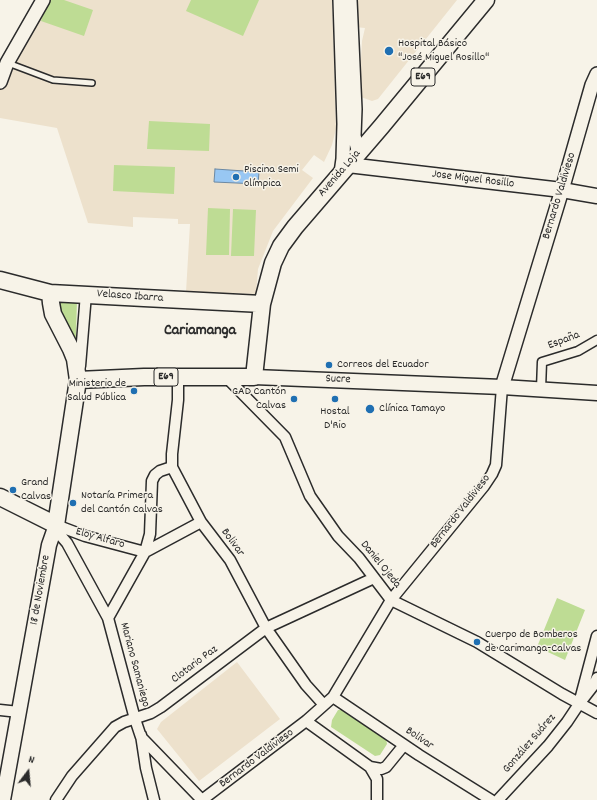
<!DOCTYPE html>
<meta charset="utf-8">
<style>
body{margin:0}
#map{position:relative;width:597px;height:800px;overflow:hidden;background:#f7f3e8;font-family:Dekko,sans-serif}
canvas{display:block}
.north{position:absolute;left:8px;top:752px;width:40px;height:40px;-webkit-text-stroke:3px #f7f3e8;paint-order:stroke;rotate:16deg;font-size:11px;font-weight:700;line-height:16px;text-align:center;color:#2b2b2b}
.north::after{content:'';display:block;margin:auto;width:14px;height:18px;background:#2b2b2b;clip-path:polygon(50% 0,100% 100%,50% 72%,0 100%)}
</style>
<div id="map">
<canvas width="597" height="800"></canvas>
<div class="north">N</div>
</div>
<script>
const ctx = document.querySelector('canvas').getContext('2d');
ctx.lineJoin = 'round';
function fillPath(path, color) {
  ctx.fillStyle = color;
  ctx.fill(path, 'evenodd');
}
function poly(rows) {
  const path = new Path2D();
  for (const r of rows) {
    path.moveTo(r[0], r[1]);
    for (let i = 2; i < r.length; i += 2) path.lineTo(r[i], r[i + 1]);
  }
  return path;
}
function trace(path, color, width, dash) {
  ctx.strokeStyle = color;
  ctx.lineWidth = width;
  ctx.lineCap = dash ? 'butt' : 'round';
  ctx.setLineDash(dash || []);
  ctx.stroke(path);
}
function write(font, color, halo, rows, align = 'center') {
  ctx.font = font + ' Dekko,sans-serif';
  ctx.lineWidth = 3;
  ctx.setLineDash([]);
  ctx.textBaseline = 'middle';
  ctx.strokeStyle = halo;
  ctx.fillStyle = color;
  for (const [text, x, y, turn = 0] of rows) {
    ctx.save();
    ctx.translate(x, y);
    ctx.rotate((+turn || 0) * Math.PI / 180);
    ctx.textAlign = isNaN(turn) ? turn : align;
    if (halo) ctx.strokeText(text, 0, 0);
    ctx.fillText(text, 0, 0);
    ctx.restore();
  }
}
fillPath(poly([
 [45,0,332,0,336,129,332,145,324,162,314,155,302,170,313,178,273,231,258,269,256,294,186,292,190,224,178,224,178,219,133,217,133,227,88,223,57,128,0,118,0,85],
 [356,0,457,0,378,99,372,101,361,97,358,62,361,60,362,41,365,28,355,27],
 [237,662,280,719,199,781,157,729,161,722]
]), '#ede1cc');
fillPath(poly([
 [48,0,64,0,93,10,84,36,41,21],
 [191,0,259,0,243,36,186,11],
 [149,121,210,124,209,151,147,149],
 [114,165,175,167,174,194,113,191],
 [208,208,230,209,229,255,206,255],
 [233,209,256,210,254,256,231,256],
 [57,301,77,301,76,334,76,337,74,339,56,305],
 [557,598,585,610,565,660,537,647],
 [338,710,344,710,386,738,387,744,380,755,375,756,331,727,332,720]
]), '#bedc94');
const water = poly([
 [215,169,259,172,258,184,214,182,215,169]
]);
fillPath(water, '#98c7f3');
trace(water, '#6c89a3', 1);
const service = poly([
 [8,63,53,80,92,83]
]);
const pedestrian = poly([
 [541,389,542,362,578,351,597,340]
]);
const minor = poly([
 [80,366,86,294],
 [226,377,285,437,310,496,338,536,359,558,391,600,477,642,562,694,597,713],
 [178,378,178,400,172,454,172,467,201,522,230,560,266,628,306,685,324,705],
 [56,525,61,536,67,543,108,618,135,719,141,737,202,800],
 [56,525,85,536,145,552,201,522],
 [108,618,145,552,150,534,152,481,155,475,160,471,172,467],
 [333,697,419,755,491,800],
 [580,700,597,636],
 [0,710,19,712],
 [306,721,370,767,377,779,377,800],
 [141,735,146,768,154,800],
 [370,767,381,769,386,767,404,745],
 [56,800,72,776,115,727,124,722,151,713,161,707,266,628,374,578],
 [202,800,306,721,333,697,391,600,484,486,492,474,496,465,502,387],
 [498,800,548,746,567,722,579,704,593,686,597,678]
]);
const tertiary = poly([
 [340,0,344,124,343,159,341,173],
 [350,0,355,109,354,136,359,153],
 [0,82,7,63,43,0],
 [502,387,562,190,592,85,597,74]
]);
const secondary = poly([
 [348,165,562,190,597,196],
 [254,377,502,387,597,393],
 [3,800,49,545,56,525]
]);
const primary = poly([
 [0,280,50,293,144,298,262,304],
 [78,380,144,377,254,377,262,304,273,263,281,246,295,227,381,127,486,0],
 [0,497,56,525,78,380,75,359,71,349,53,314,51,303,50,293]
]);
trace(service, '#2b2b2b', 8);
trace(pedestrian, '#2b2b2b', 11);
trace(minor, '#2b2b2b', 13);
trace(tertiary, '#2b2b2b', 16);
trace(secondary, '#2b2b2b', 17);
trace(primary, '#2b2b2b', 19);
trace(service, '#f7f3e8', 5);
trace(pedestrian, '#f7f3e8', 8);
trace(minor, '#f7f3e8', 10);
trace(tertiary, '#f7f3e8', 13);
trace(secondary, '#f7f3e8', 14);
trace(primary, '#f7f3e8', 16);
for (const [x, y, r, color] of [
 [389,51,5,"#1f6fb2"],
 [236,177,4,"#1f6fb2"],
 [329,365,4,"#1f6fb2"],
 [134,391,4,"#1f6fb2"],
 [294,399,4,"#1f6fb2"],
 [335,399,4,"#1f6fb2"],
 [370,409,5,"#1f6fb2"],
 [13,490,4,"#1f6fb2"],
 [73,503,4,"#1f6fb2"],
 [477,642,4,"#1f6fb2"]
]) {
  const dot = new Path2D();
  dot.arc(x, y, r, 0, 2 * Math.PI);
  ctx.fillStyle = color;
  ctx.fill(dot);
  trace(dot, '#f7f3e8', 1.5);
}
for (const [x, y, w] of [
 [423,77,24],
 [166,377,24]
]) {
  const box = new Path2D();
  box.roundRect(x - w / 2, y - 9, w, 18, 3);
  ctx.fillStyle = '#f7f3e8';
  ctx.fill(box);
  trace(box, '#2b2b2b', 1);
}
write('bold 11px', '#2b2b2b', null, [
 ["E69",423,77],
 ["E69",166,377]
]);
write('12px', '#2b2b2b', '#f7f3e8', [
 ["Hospital Básico",398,44],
 ["\"José Miguel Rosillo\"",398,58],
 ["Piscina Semi",244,170],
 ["olímpica",244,184],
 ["Correos del Ecuador",337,365],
 ["Ministerio de",126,384,"right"],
 ["Salud Pública",126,398,"right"],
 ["GAD Cantón",286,392,"right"],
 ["Calvas",286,406,"right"],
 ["Clínica Tamayo",379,409],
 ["Hostal",335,412,"center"],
 ["D'Rio",335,426,"center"],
 ["Grand",21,483],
 ["Calvas",21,497],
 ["Notaría Primera",81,496],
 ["del Cantón Calvas",81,510],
 ["Cuerpo de Bomberos",485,635],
 ["de Carimanga-Calvas",485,649]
], 'left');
write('12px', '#2b2b2b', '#f7f3e8', [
 ["Avenida Loja",340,174,-49],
 ["Jose Miguel Rosillo",473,180,7],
 ["Bernardo Valdivieso",560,196,-73],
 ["Velasco Ibarra",130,297,4],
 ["España",564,341,-21],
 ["Sucre",338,380,2],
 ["Bernardo Valdivieso",461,512,-52],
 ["Eloy Alfaro",100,539,16],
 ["Bolivar",232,543,54],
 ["Daniel Ojeda",380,565,51],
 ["18 de Noviembre",41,590,-80],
 ["Mariano Samaniego",134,665,75],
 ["Clotario Paz",195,665,-37],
 ["Bolívar",419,739,34],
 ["González Suárez",530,744,-49],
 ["Bernardo Valdivieso",257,759,-37]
]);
write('bold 16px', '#2b2b2b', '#f7f3e8', [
 ["Cariamanga",200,332]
]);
</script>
